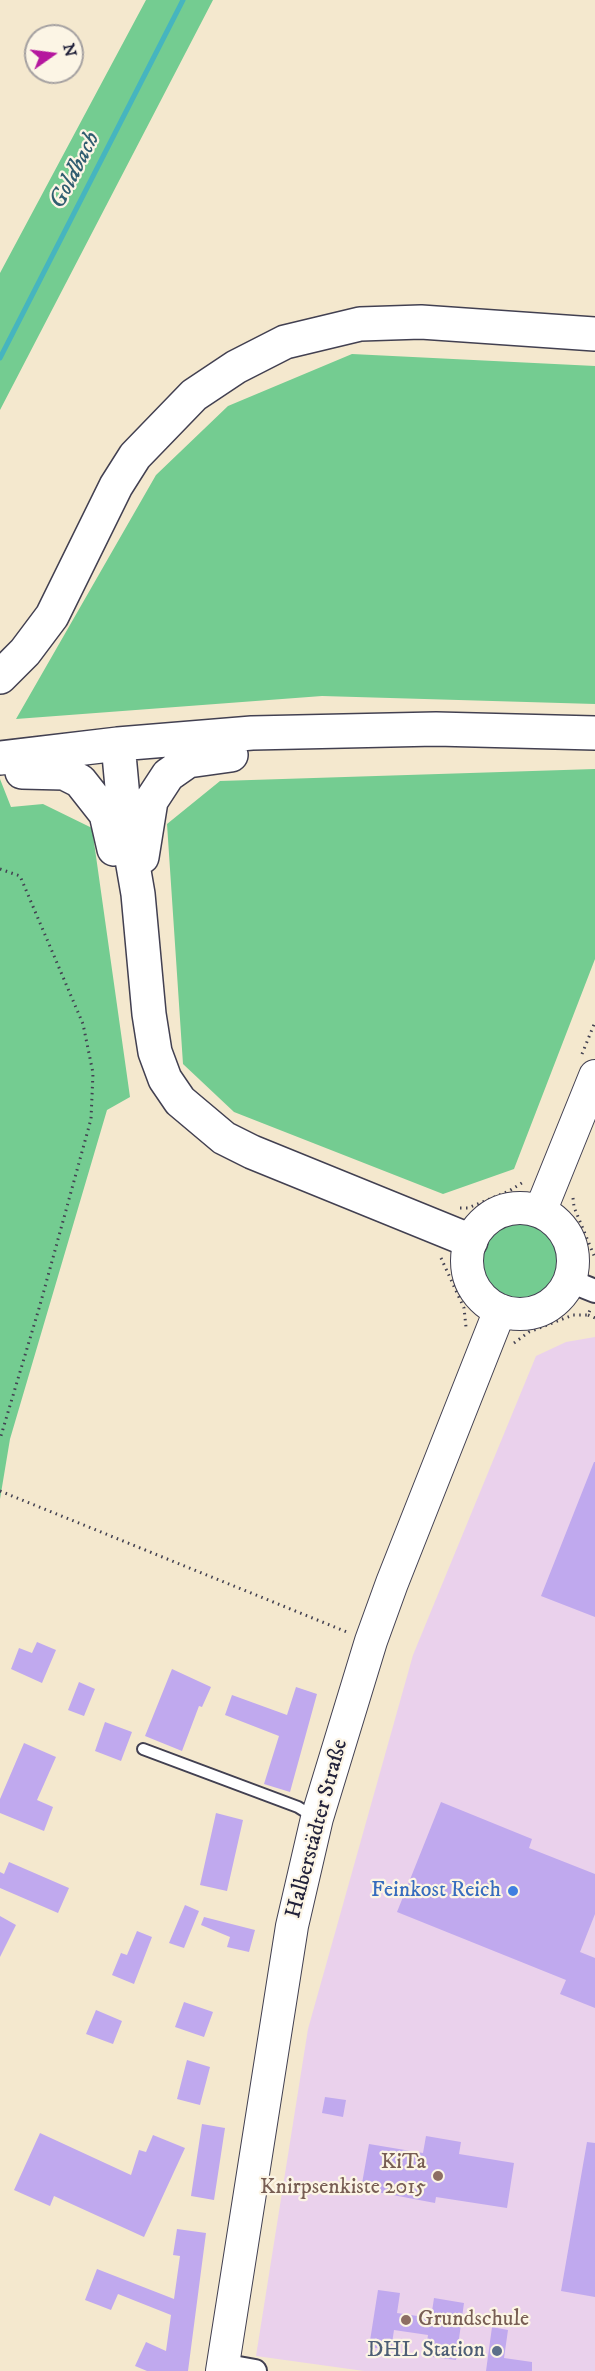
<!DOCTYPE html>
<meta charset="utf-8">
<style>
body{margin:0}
#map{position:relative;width:595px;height:2371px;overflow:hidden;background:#f4e8ce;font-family:"IM FELL DW Pica",serif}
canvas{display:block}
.north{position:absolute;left:24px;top:24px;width:60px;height:60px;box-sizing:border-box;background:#fcf5e5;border:2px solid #a5a1a1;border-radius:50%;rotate:76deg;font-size:16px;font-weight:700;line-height:24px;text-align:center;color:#22223b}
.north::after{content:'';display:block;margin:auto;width:21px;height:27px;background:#b5179e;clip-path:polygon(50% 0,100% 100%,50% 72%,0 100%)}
</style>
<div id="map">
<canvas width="595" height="2371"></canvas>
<div class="north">N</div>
</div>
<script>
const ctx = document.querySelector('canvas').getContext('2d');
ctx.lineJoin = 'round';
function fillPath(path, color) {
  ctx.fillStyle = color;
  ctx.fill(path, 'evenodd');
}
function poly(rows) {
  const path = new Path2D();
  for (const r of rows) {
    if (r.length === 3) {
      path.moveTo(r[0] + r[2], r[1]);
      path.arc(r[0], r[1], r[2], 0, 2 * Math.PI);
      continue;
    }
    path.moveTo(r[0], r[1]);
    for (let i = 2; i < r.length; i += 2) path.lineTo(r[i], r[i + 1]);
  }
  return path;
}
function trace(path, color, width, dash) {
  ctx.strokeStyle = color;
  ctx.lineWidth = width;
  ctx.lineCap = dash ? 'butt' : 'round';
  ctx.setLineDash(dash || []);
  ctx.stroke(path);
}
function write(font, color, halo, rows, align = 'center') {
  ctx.font = font + ' "IM FELL DW Pica",serif';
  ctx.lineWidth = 4.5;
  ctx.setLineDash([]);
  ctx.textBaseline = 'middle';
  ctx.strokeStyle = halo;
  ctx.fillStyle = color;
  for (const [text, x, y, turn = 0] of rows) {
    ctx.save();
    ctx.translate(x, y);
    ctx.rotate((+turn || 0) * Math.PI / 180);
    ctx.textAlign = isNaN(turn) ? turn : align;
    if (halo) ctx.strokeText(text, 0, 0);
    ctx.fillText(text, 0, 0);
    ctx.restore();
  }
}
fillPath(poly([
 [595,1337,595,2371,364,2371,256,2356,308,2029,413,1655,536,1356,566,1342]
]), '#ead1ec');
fillPath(poly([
 [146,0,213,0,0,410,0,273],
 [352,354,595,366,595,704,322,696,16,719,156,475,228,406],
 [595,769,595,959,514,1169,443,1194,234,1112,183,1064,167,824,220,781],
 [0,779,11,807,43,804,92,828,130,1097,107,1110,10,1439,0,1499],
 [521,1261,41]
]), '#74cc91');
trace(poly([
 [0,358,183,0]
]), '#46b5bf', 5);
fillPath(poly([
 [594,1462,595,1462,595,1617,541,1596],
 [37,1642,56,1650,42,1683,11,1669,19,1648,32,1653],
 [172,1669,211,1687,202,1707,199,1706,182,1751,145,1736],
 [79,1682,95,1689,84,1716,68,1710],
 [296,1687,317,1694,290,1792,264,1784,279,1736,225,1715,232,1695,287,1715],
 [105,1722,132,1732,121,1761,95,1751],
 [24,1743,56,1757,37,1800,53,1807,44,1831,0,1813,0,1799],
 [441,1802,532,1839,529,1848,595,1874,595,1914,580,1952,595,1958,595,2008,560,1994,566,1980,397,1912],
 [216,1813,243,1820,227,1891,200,1885],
 [9,1862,69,1888,58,1913,0,1888,0,1872,4,1874],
 [185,1905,199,1911,184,1948,169,1943],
 [0,1916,16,1925,0,1957],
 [204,1917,255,1930,249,1952,227,1947,230,1937,201,1925],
 [137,1931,152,1937,134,1984,112,1975,121,1953,127,1955],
 [184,2002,213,2012,204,2037,175,2027],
 [96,2010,122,2021,113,2044,86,2034],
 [187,2060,210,2067,200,2105,177,2099],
 [325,2097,346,2100,343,2117,322,2113],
 [202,2124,225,2128,214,2200,191,2196],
 [40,2133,131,2175,139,2150,146,2152,153,2135,185,2148,144,2237,54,2196,50,2206,14,2190],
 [426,2136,461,2142,459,2154,514,2163,507,2208,436,2197,435,2203,361,2189,369,2144,423,2153],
 [587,2142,595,2143,595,2297,561,2291],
 [177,2229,206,2233,188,2371,147,2371,135,2366,146,2342,166,2351,171,2315,118,2294,111,2310,85,2300,97,2269,174,2299,180,2256,173,2255],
 [378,2290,400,2293,397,2313,431,2318,434,2298,464,2303,456,2360,425,2356,428,2335,394,2330,391,2350,369,2347],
 [492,2327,508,2330,504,2358,532,2362,532,2371,486,2371]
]), '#c0a9ee');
const service = poly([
 [143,1749,298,1807,314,1817]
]);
const minor = poly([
 [570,1281,595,1291],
 [222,2365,255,2371]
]);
const secondary = poly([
 [520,1261,53],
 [540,1212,595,1076],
 [222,2371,292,1926,317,1818,371,1641,392,1583,500,1310]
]);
const primary = poly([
 [0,677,25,652,52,616,116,486,135,456,194,395,236,367,285,342,360,324,421,322,595,334],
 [118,744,125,819,138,894,149,1014,155,1052,165,1079,180,1101,224,1138,252,1152,471,1241],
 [0,758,118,744,252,733,436,729,595,733],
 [22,772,64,773,80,781,106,814,114,849],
 [142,857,151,801,168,775,188,761,231,755]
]);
trace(service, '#424051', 14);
trace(minor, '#424051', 26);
trace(secondary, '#424051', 34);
trace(primary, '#424051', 36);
trace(poly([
 [0,869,20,876,83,1024,93,1073,91,1119,40,1305,0,1439],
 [582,1054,595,1022],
 [573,1198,574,1207,595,1258],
 [460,1208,468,1208,509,1191,525,1181],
 [441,1258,464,1308,466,1327],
 [588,1315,595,1318],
 [514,1343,529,1332,573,1315,588,1315,590,1310],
 [0,1491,347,1632]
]), '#424051', 3, [1.5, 4.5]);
trace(service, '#fff', 10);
trace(minor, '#fff', 22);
trace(secondary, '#fff', 32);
trace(primary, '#fff', 33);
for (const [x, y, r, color] of [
 [513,1891,6,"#3f7fe0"],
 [438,2176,6,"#8d6e63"],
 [406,2320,6,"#8d6e63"],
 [497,2351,6,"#5c6f8a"]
]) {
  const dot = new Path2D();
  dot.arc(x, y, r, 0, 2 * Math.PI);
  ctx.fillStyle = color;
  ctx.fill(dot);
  trace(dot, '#fcf5e5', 2);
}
write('22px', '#22223b', '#fcf5e5', [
 ["Halberstädter Straße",318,1829,-75]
]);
write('22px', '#366cbe', '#fcf5e5', [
 ["Feinkost Reich",501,1891]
], 'right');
write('22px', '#785e54', '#fcf5e5', [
 ["KiTa",426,2163],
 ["Knirpsenkiste 2015",426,2188],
 ["Grundschule",418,2320,"left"]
], 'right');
write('22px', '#4e5e75', '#fcf5e5', [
 ["DHL Station",485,2351]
], 'right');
write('italic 24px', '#305d70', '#fcf5e5', [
 ["Goldbach",76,171,-63]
]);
</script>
